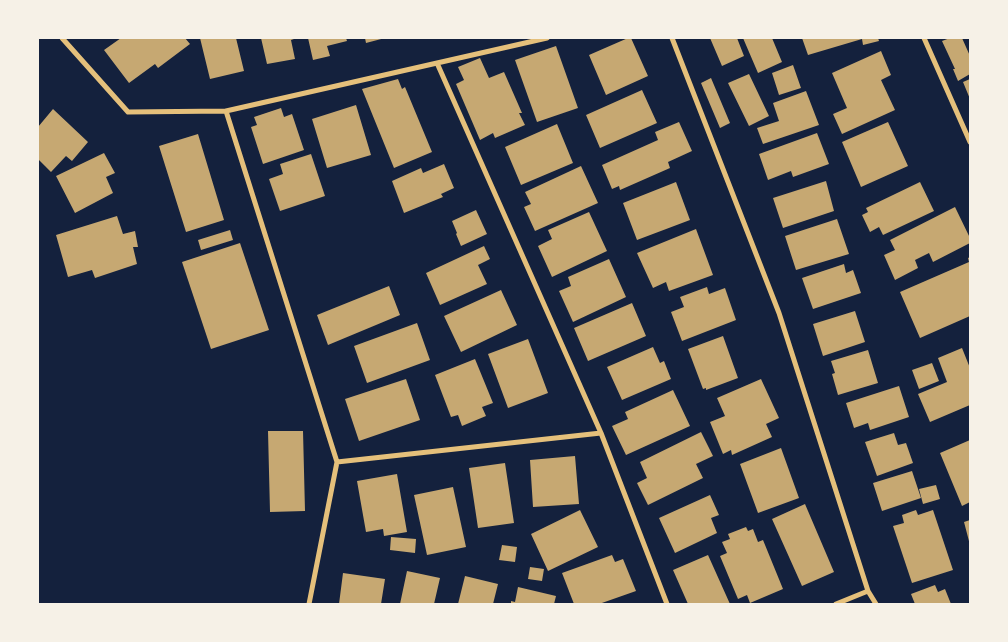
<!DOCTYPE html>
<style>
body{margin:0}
#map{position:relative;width:1008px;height:642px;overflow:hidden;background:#14213d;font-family:"Open Sans",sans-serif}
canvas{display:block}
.frame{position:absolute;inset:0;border:39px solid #f6f1e7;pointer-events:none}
</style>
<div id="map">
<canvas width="1008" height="642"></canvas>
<div class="frame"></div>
</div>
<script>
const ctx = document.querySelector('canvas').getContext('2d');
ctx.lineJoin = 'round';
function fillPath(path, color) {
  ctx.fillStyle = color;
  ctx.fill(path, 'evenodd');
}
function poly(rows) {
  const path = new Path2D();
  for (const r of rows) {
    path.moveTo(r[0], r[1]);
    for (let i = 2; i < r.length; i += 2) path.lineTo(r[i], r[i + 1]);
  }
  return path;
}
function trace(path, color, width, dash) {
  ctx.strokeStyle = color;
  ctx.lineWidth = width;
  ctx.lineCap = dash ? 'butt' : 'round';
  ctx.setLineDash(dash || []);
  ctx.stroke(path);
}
fillPath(poly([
 [121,38,185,38,190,44,158,68,155,64,129,83,104,50],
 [200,38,236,38,244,71,210,79],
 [261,38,297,38,291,40,295,59,267,64],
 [308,38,346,38,347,41,327,46,330,56,313,60],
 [365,38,385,38,366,43],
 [628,38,631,38,648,76,606,95,589,55],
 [710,38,737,38,744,56,722,66],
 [743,38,772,38,782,62,758,73],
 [802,38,878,38,879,41,863,45,862,39,808,55],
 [950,38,962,38,970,56,970,74,958,81,953,69,955,69,942,41],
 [556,46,578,108,537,122,515,60],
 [881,51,891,75,881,80,895,110,842,134,833,114,847,108,832,73],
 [480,58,489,78,504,72,522,113,519,113,525,125,495,138,493,133,480,140,456,84,464,80,458,67],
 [793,65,801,88,779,95,772,73],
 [749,74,769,116,749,126,728,83],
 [711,78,730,123,720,128,701,83],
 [398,79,402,89,405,87,432,152,394,168,362,89],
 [970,79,970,99,963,82],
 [642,90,657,123,600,148,586,115],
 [806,91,819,125,763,144,757,128,779,121,773,103],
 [356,105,371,155,327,168,312,119],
 [281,108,284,117,292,114,304,150,263,164,251,127,257,125,254,117],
 [53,109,88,142,72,161,66,156,51,172,38,159,38,127],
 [679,122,692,151,668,162,670,168,620,190,619,186,612,189,602,165,658,140,655,132],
 [888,122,908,166,861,187,842,142],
 [557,124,573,163,521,185,505,147],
 [817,133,829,164,793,177,791,171,768,180,759,154],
 [198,134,224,220,186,232,159,146],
 [104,153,115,173,106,177,113,193,75,213,56,176],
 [311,154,325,196,280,211,269,179,283,174,280,164],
 [444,164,454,188,441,194,443,197,404,213,392,181,421,168,423,173],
 [581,166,598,203,535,231,524,207,531,204,525,192],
 [826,181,834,211,783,228,773,198],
 [676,182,690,220,637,240,623,203],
 [920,182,934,211,883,235,879,227,870,232,862,215,868,212,866,208],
 [955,207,970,238,970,243,933,262,929,253,915,260,918,268,895,280,884,255,895,250,890,240],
 [476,210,487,234,461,246,456,234,457,233,452,221],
 [589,212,607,251,552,277,538,246,552,239,548,230],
 [117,216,123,234,135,231,138,247,133,247,137,264,95,278,92,270,68,277,56,235],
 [837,219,849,254,796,270,785,236],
 [696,229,713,275,669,291,666,282,653,288,637,253],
 [230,230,233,240,201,250,198,240],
 [240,243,269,330,211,349,182,262],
 [484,246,490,259,478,265,487,284,440,305,426,273],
 [970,257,970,316,920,338,900,292,969,262,968,258],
 [609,259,626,297,573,322,559,291,571,286,568,277],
 [844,264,846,273,853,270,861,293,813,309,802,278],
 [389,286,400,315,328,345,317,315],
 [707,287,709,294,725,288,736,320,682,341,671,312,684,307,680,297],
 [501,290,517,325,461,352,444,316],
 [632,303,646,336,588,361,574,328],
 [855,311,865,342,823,356,813,324],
 [417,323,430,360,367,383,354,346],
 [723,336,738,378,706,390,706,388,703,389,688,349],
 [528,339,548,393,508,408,488,354],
 [653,347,660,363,664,361,671,379,622,400,607,367],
 [962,348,970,368,970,405,930,422,918,394,947,382,938,358],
 [868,350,878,383,838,395,832,374,835,373,831,361],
 [475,359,493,403,482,407,486,416,462,426,458,415,451,417,435,375],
 [932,363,939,381,919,389,912,370],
 [406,379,420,420,359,441,345,399],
 [761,379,779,418,766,424,772,437,732,455,731,450,723,454,710,422,725,416,717,398],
 [899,386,909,417,870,430,868,423,854,428,846,403],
 [673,390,690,426,626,455,612,426,628,419,625,412],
 [268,431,303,431,305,511,270,512],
 [701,432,713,456,696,464,703,478,648,505,637,483,647,478,640,462],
 [894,433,898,445,906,443,913,463,877,476,865,442],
 [970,440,970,502,962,506,940,453],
 [781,448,799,498,758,513,740,464],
 [575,456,579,504,533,507,530,460],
 [505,463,514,523,478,528,469,468],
 [912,471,921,498,882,511,873,483],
 [397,474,407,532,384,536,383,529,366,532,357,481],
 [936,485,940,499,923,504,919,489],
 [453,487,466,547,427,555,414,495],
 [710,495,719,515,711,518,717,533,675,553,659,518],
 [805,504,834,572,802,586,772,519],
 [580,510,598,547,548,571,531,534],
 [916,510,918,515,933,510,953,570,912,583,893,526,904,523,902,515],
 [970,520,970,545,964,522],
 [746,527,748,531,753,529,758,542,763,540,783,589,750,603,747,595,738,599,720,556,727,553,722,542,730,539,728,534],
 [391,537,416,539,415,553,390,550],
 [502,545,517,547,515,562,499,560],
 [612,555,615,562,623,559,636,591,599,604,574,604,562,573],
 [708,555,730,604,688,604,673,570],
 [530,567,544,569,542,581,528,579],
 [407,571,440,578,434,604,400,604],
 [343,573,385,579,381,604,339,604],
 [465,576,498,584,493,604,458,604],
 [935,585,938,592,945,589,951,604,915,604,911,594],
 [518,587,556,596,554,604,511,604,511,601,515,602]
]), '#c6a872');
trace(poly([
 [62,38,128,112,226,111,547,38],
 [672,38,779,313,868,591,836,604],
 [924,38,970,142],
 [437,63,601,433,667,604],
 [226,111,337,462,309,604],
 [337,462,601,433],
 [868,591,876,604]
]), '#e5c07b', 5);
</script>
